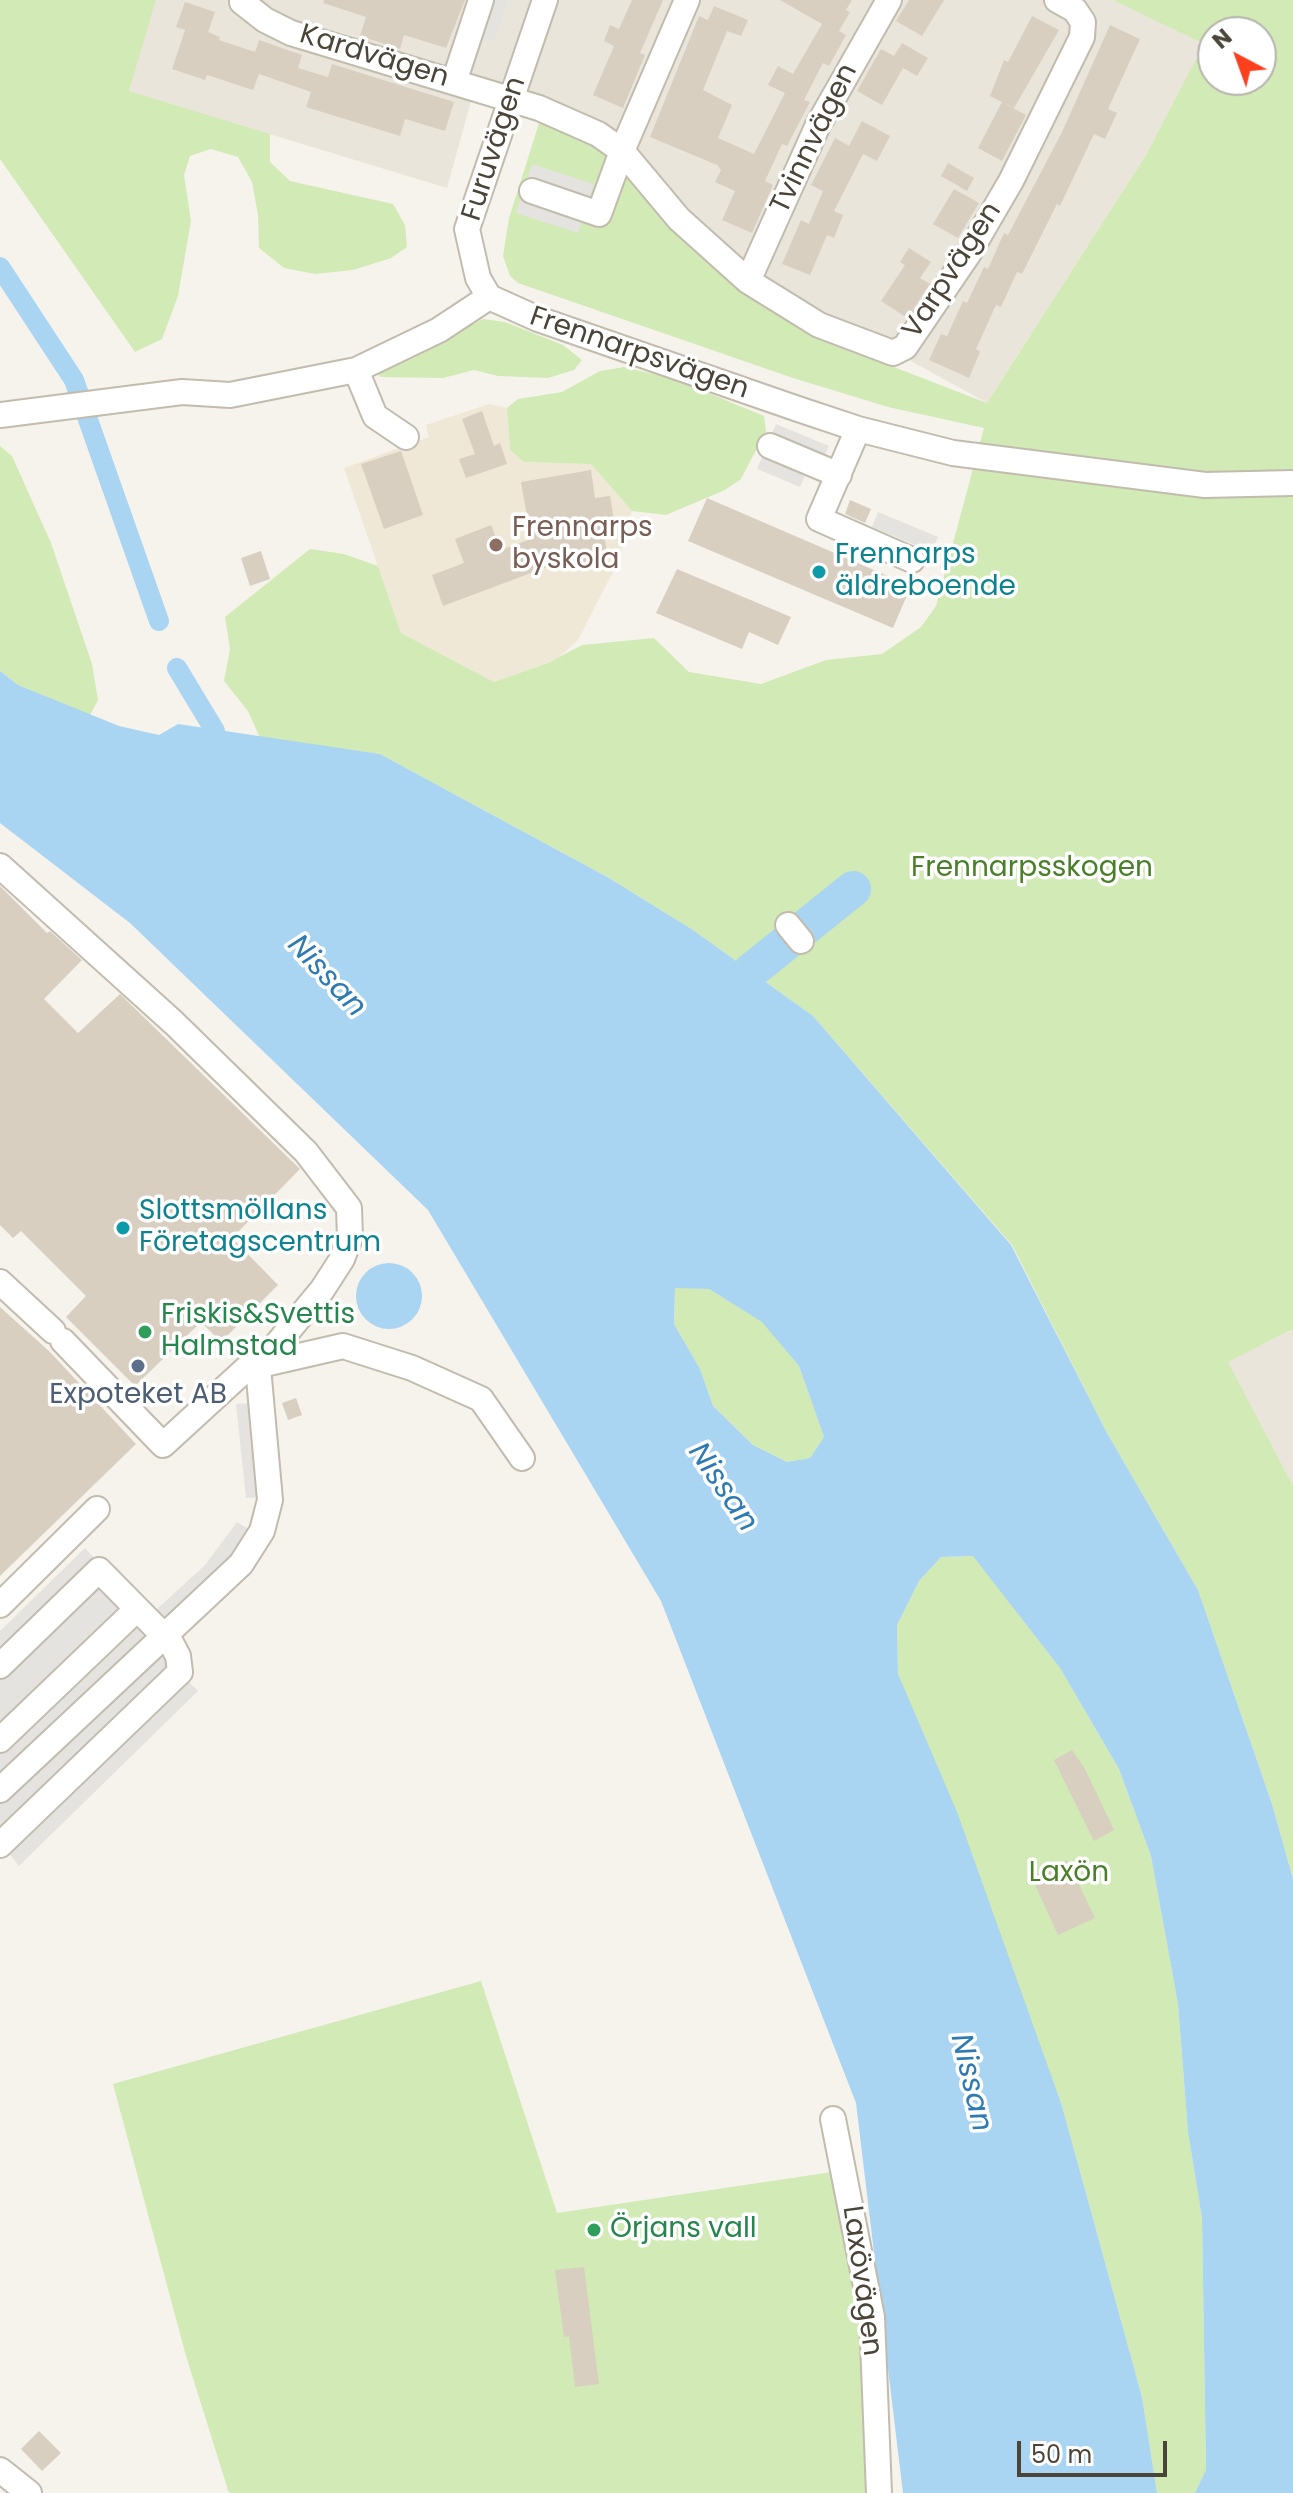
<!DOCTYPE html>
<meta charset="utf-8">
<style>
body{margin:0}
#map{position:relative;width:1293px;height:2493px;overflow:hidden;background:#f6f3ec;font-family:Poppins,sans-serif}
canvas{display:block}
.north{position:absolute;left:1197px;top:16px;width:80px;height:80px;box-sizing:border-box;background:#fff;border:2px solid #b7b4b0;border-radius:50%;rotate:319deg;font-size:22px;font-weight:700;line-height:32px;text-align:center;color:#4b4439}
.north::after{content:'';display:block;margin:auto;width:28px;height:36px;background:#fc3f1d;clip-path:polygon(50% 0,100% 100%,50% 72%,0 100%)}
.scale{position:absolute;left:1017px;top:2441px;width:150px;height:36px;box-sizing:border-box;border:4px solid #4b4439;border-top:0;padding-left:10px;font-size:24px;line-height:28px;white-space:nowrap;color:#4b4439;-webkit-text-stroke:6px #fff;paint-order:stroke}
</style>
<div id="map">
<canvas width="1293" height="2493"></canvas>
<div class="north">N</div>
<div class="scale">50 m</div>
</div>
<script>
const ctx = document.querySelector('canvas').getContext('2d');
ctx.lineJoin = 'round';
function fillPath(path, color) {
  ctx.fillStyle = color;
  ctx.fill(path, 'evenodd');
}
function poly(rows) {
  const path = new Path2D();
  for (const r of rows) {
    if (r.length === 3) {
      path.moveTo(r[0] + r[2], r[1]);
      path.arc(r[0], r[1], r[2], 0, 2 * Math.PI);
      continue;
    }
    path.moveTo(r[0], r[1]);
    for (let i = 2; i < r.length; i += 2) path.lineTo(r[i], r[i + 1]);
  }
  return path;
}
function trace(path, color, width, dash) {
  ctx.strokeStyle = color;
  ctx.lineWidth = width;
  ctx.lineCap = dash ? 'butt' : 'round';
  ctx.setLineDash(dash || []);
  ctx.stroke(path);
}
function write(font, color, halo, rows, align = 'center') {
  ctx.font = font + ' Poppins,sans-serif';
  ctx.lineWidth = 7;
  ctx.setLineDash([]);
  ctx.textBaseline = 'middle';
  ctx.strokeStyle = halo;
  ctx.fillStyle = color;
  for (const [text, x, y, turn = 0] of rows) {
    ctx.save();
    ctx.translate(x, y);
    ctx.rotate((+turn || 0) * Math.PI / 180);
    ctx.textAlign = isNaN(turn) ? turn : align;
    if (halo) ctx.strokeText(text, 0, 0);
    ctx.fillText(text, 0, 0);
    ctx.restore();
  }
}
fillPath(poly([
 [156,0,1188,0,1205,44,1146,155,987,403,768,282,693,213,610,127,478,76,447,188,128,91],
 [1293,1329,1293,1486,1227,1362]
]), '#eae5da');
fillPath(poly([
 [489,404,507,408,510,450,524,462,591,464,632,511,622,535,621,556,578,640,557,659,494,682,401,633,344,468,429,437,426,425]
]), '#efe8d6');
fillPath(poly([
 [0,0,156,0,129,91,270,134,270,162,290,181,393,204,405,225,407,247,391,258,353,270,315,274,284,268,259,248,258,215,252,182,238,157,211,149,190,156,184,175,191,221,178,296,162,339,135,352,0,159],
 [1113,0,1293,0,1293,1329,1228,1362,1293,1486,1293,1879,1272,1804,1198,1590,1107,1433,1012,1245,813,1016,693,930,609,878,380,754,260,738,248,711,224,681,230,649,225,617,310,549,344,554,378,566,401,633,494,682,550,662,582,645,654,638,689,672,761,684,826,660,882,654,921,627,936,606,984,428,888,407,793,378,518,283,510,276,503,256,509,218,540,120,595,146,779,314,842,347,987,403,1146,155,1204,44],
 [1213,32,1261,32,1261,80,1213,80],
 [483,319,505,322,563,345,582,360,574,370,548,378,498,376,474,370,443,378,380,377,377,372],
 [624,367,674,379,764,416,766,431,741,479,725,490,666,515,632,511,591,464,524,462,510,450,507,408,518,399,562,392,600,371],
 [0,446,12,456,51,543,92,664,98,700,90,715,18,685,0,671],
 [675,1287,709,1289,763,1322,799,1366,824,1437,810,1458,787,1462,753,1445,713,1406,700,1369,674,1324],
 [974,1556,1060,1668,1119,1769,1151,1856,1178,2004,1188,2132,1202,2218,1206,2471,1195,2493,1157,2493,1142,2397,1062,2106,898,1674,897,1625,919,1581,941,1557],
 [481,1981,557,2213,832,2172,862,2281,873,2493,229,2493,186,2356,113,2084]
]), '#d2eab5');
fillPath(poly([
 [487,0,508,0,494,42,475,36],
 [532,164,594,184,578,233,516,213],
 [776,424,829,446,823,459,813,456,800,487,757,469],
 [878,512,938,537,932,552,872,527],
 [249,1403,258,1497,246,1498,236,1404],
 [237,1522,250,1530,235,1553,166,1620,156,1610,205,1565],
 [85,1548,96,1560,123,1609,121,1612,198,1691,19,1866,0,1841,0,1631]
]), '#e5e3e0');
fillPath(poly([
 [0,671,18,685,119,726,159,735,178,724,380,754,609,878,693,930,813,1016,1011,1245,1107,1433,1198,1590,1272,1804,1293,1879,1293,2493,1195,2493,1206,2470,1202,2218,1188,2132,1178,2004,1151,1856,1119,1769,1060,1668,973,1556,941,1557,919,1581,897,1625,898,1674,957,1812,1062,2106,1142,2397,1157,2493,903,2493,856,2103,661,1601,428,1210,130,923,0,823],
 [675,1288,709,1289,762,1322,799,1366,824,1437,810,1458,787,1462,753,1445,713,1406,700,1369,674,1324],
 [389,1296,33]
]), '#a9d4f2');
trace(poly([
 [0,267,74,380,159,621],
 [177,668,215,731]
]), '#a9d4f2', 20);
trace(poly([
 [751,971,853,889]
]), '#a9d4f2', 36);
fillPath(poly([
 [324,0,465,0,446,48,404,35,400,49,360,36,366,17,323,3],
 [632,0,663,0,640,53,645,55,623,108,593,95,614,46,604,41,610,25,619,29],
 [780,0,852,0,846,10,850,12,839,31,846,35,829,66,823,63,804,100,810,102,787,146,782,144,765,181,773,185,752,233,722,220,735,191,715,182,721,170,717,165,650,137,699,16,708,20,714,6,748,20,741,36,727,31,703,90,732,105,718,138,754,154,785,93,768,85,778,66,793,74,822,24],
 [909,0,944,0,922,36,896,21],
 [185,2,215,12,208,32,220,37,219,40,255,52,259,40,302,55,298,68,328,77,332,64,454,102,445,131,405,119,400,136,306,107,311,92,259,74,253,90,207,75,205,80,172,69,185,30,176,27],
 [1032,16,1059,30,1014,108,990,96,1004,60,1008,62],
 [1110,25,1140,39,1108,109,1117,113,1105,139,1094,134,1060,206,1057,204,1022,274,1017,272,1001,307,996,305,976,349,980,352,969,378,929,360,941,334,947,336,963,301,967,303,984,267,988,269,1004,233,1008,235,1062,132],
 [902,43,928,58,917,76,903,68,882,105,857,91,881,49,894,56],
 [1002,102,1026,115,1002,161,978,148],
 [862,121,890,136,877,161,863,154,834,211,843,215,834,238,827,235,810,275,782,264,801,220,809,224,823,191,811,185,835,138,849,146],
 [948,163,974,178,967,191,941,176],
 [954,189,979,203,958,238,933,224],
 [909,248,931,262,920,278,930,284,907,318,881,301,905,265,900,262],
 [482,411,494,446,500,443,507,464,466,478,459,459,475,454,462,419],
 [401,451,423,515,384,529,361,464],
 [591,470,595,498,610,496,616,531,604,533,608,560,564,567,563,561,443,606,432,575,464,563,455,539,491,525,501,550,531,539,521,482],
 [707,498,911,586,893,628,688,541],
 [850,500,871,509,865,523,845,514],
 [261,551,270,579,250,586,241,558],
 [677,569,791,617,778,645,749,632,742,649,656,613],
 [0,886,47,933,50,931,82,960,44,999,78,1033,120,994,300,1169,232,1238,278,1285,221,1342,201,1322,135,1386,66,1317,86,1296,21,1231,13,1238,0,1225],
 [0,1307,50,1352,136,1444,0,1576],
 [296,1398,302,1415,288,1420,282,1403],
 [1072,1750,1085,1769,1114,1830,1094,1841,1054,1760],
 [1067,1860,1095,1918,1058,1935,1031,1876],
 [584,2267,599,2384,575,2387,569,2336,564,2337,555,2270],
 [39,2431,61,2453,42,2471,21,2449]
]), '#d8cfc1');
const minor = poly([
 [545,0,467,229,478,278,489,297,538,319,798,409,858,429,953,453,1205,485,1293,483],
 [242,2,265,20,291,33,539,108,598,134,622,151,679,219,748,281,819,325,893,353,905,347,969,253,1011,181,1082,37,1083,22,1075,10,1057,0],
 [454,82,481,0],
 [532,191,599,214,622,151,687,0],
 [748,281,818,125,889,0],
 [356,370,375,416,406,437],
 [0,415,182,392,230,395,356,370,439,330,489,297],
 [858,429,819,519,912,560],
 [770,446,839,475],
 [0,866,174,1023,306,1152,349,1208,350,1238,342,1259,322,1290,258,1367,270,1500,262,1531,241,1564,0,1790],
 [788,925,801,941],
 [0,1282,53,1331],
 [63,1341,163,1445,247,1368,343,1346,412,1368,481,1399,522,1458],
 [0,1605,97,1509],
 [0,1666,99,1570,171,1643,178,1656,180,1672,0,1845],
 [0,1740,137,1609],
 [833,2119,872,2317,879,2493],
 [0,2470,29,2493]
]);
trace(minor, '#c2bbae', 28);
trace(minor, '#fff', 24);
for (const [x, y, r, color] of [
 [496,545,8,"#8d6e63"],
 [819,572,8,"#0f9aa8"],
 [123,1228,8,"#0f9aa8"],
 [145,1332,8,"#2e9e5b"],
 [138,1366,8,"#5c6f8a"],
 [594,2230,8,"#2e9e5b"]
]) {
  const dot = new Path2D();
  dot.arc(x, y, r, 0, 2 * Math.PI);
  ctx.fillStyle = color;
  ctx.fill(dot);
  trace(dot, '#fff', 3);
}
write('28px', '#4b4439', '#fff', [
 ["Kardvägen",374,57,17],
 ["Tvinnvägen",815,139,-64],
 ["Furuvägen",495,149,-72],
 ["Varpvägen",953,271,-57],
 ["Frennarpsvägen",639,354,19],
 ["Laxövägen",861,2281,82]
]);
write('28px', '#785e54', '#fff', [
 ["Frennarps",512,529],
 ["byskola",512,561]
], 'left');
write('28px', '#0d838f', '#fff', [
 ["Frennarps",835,556],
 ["äldreboende",835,588],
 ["Slottsmöllans",139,1212],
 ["Företagscentrum",139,1244]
], 'left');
write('28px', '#4a7f2a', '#fff', [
 ["Frennarpsskogen",1032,869],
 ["Laxön",1069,1874]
]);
write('28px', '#27864d', '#fff', [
 ["Friskis&Svettis",161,1316],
 ["Halmstad",161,1348],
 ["Örjans vall",610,2230]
], 'left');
write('28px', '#4e5e75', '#fff', [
 ["Expoteket AB",138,1396]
]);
write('italic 30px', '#2e7ab2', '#fff', [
 ["Nissan",326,977,47],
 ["Nissan",722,1488,56],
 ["Nissan",970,2083,77]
]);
</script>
